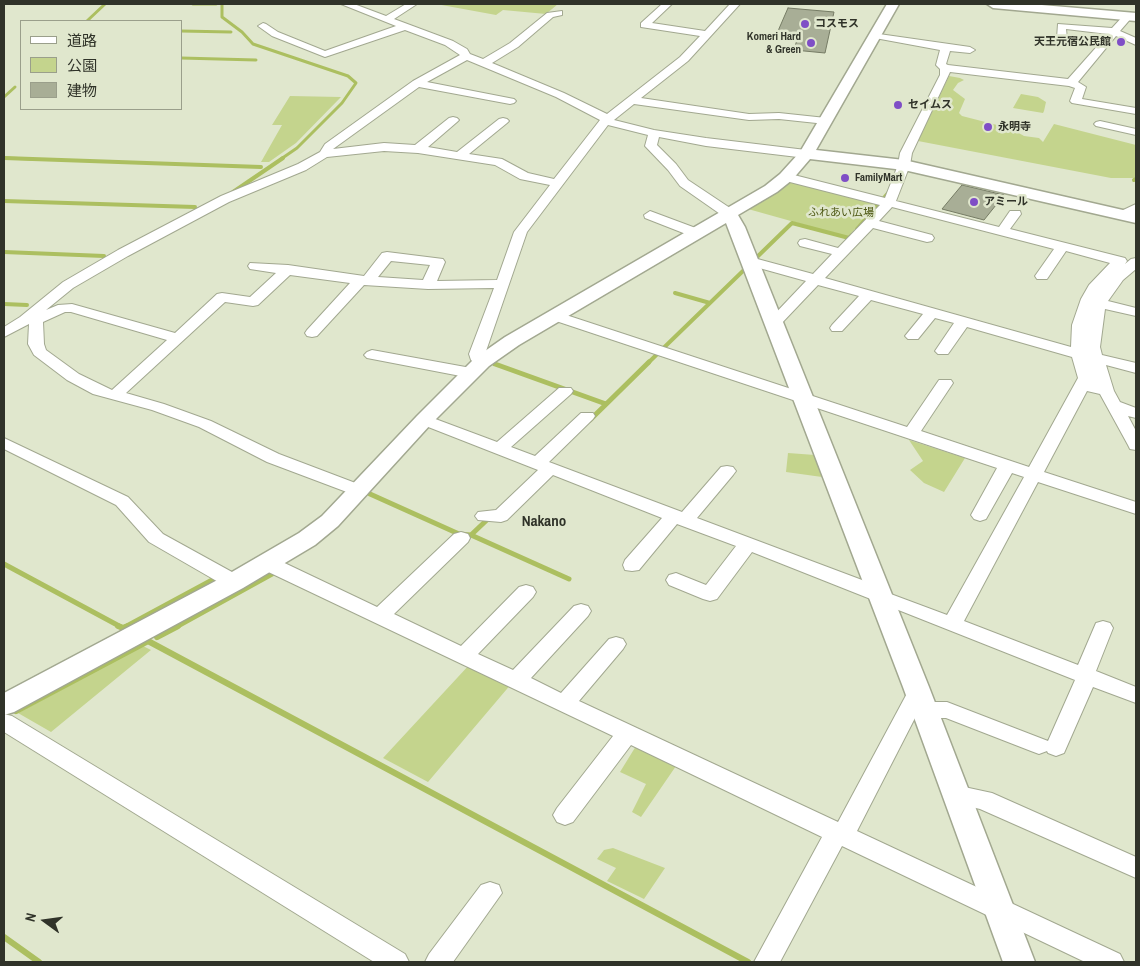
<!DOCTYPE html>
<meta charset="utf-8">
<style>
body{margin:0}
#map{position:relative;width:1140px;height:966px;overflow:hidden;background:#e0e7cd;font-family:"Archivo Narrow","Noto Sans JP",sans-serif}
canvas{display:block}
.frame{position:absolute;inset:0;border:5px solid #303329;pointer-events:none}
.legend{position:absolute;left:20px;top:20px;width:162px;height:90px;box-sizing:border-box;background:#e0e7cd;border:1px solid #9a9f8b;margin:0;padding:6px 9px;list-style:none;font-size:15px;color:#303329}
.legend li{display:flex;align-items:center;gap:10px;height:25px}
.legend b{width:25px;border:1px solid #9a9f8b}
.north{position:absolute;left:20px;top:896px;width:50px;height:50px;-webkit-text-stroke:4px #e0e7cd;paint-order:stroke;rotate:284deg;font-size:14px;font-weight:700;line-height:20px;text-align:center;color:#303329}
.north::after{content:'';display:block;margin:auto;width:18px;height:22px;background:#303329;clip-path:polygon(50% 0,100% 100%,50% 72%,0 100%)}
</style>
<div id="map">
<canvas width="1140" height="966"></canvas>
<div class="frame"></div>
<ul class="legend">
<li><b style="height:6px;background:#fff"></b>道路</li>
<li><b style="height:14px;background:#c4d48d"></b>公園</li>
<li><b style="height:14px;background:#a8ae96"></b>建物</li>
</ul>
<div class="north">N</div>
</div>
<script>
const ctx = document.querySelector('canvas').getContext('2d');
ctx.lineJoin = 'round';
function fillPath(path, color) {
  ctx.fillStyle = color;
  ctx.fill(path, 'evenodd');
}
function poly(rows) {
  const path = new Path2D();
  for (const r of rows) {
    path.moveTo(r[0], r[1]);
    for (let i = 2; i < r.length; i += 2) path.lineTo(r[i], r[i + 1]);
  }
  return path;
}
function trace(path, color, width, dash) {
  ctx.strokeStyle = color;
  ctx.lineWidth = width;
  ctx.lineCap = dash ? 'butt' : 'round';
  ctx.setLineDash(dash || []);
  ctx.stroke(path);
}
function write(font, color, halo, rows, align = 'center') {
  ctx.font = font + ' "Archivo Narrow","Noto Sans JP",sans-serif';
  ctx.lineWidth = 5;
  ctx.setLineDash([]);
  ctx.textBaseline = 'middle';
  ctx.strokeStyle = halo;
  ctx.fillStyle = color;
  for (const [text, x, y, turn = 0] of rows) {
    ctx.save();
    ctx.translate(x, y);
    ctx.rotate((+turn || 0) * Math.PI / 180);
    ctx.textAlign = isNaN(turn) ? turn : align;
    if (halo) ctx.strokeText(text, 0, 0);
    ctx.fillText(text, 0, 0);
    ctx.restore();
  }
}
fillPath(poly([
 [436,4,558,4,546,14,503,10,496,15],
 [949,76,960,78,964,80,958,83,953,90,965,99,959,113,962,116,997,125,1017,132,1024,136,1039,138,1043,142,1054,124,1136,145,1136,178,1111,178,918,141],
 [1021,94,1038,97,1046,102,1044,111,1043,113,1013,108],
 [290,96,341,97,296,143,269,162,261,162,282,125,272,125],
 [790,180,879,202,848,237,748,209],
 [909,440,965,458,944,492,924,483,910,470,923,461],
 [788,453,815,455,822,477,786,472],
 [143,646,151,650,51,732,18,713],
 [470,664,512,683,428,782,383,758],
 [636,746,676,766,641,817,632,812,646,784,620,772],
 [613,848,665,868,644,899,607,881,616,868,597,859,604,850]
]), '#c4d48d');
trace(poly([
 [193,4,216,4],
 [222,4,222,17,242,32,253,44,348,76,356,83,342,103,297,148,281,159],
 [87,21,105,4],
 [181,31,231,32],
 [181,58,256,60],
 [4,97,15,87],
 [4,158,33,159]
]), '#acbf60', 3);
trace(poly([
 [4,158,261,167],
 [1134,180,1136,179],
 [233,192,283,158],
 [4,201,195,207],
 [857,229,889,192],
 [4,252,104,256],
 [755,259,792,223,849,238,852,235],
 [675,293,710,303],
 [4,304,27,305],
 [648,363,745,269]
]), '#acbf60', 4);
trace(poly([
 [495,364,606,404],
 [590,420,649,362],
 [370,494,459,534,471,535,491,516],
 [471,535,569,579],
 [4,564,121,627],
 [125,627,214,579],
 [176,627,272,574]
]), '#acbf60', 5);
trace(poly([
 [118,626,123,628,128,626],
 [157,637,178,626],
 [16,711,148,641,748,962],
 [4,937,39,962]
]), '#acbf60', 6);
const building = poly([
 [788,8,834,12,825,53,794,50,799,33,778,31,788,8],
 [962,185,1004,195,984,220,942,209,962,185]
]);
fillPath(building, '#a8ae96');
trace(building, '#757b64', 1);
const minor = poly([
 [341,4,354,4,386,16,406,4,417,4,394,19,453,41,467,49,470,54,483,59,510,43,547,13,562,11,562,15,553,17,518,47,492,63,564,93,607,114,680,57,700,36,641,27,641,23,662,4,672,4,652,23,705,31,730,4,740,4,688,61,641,98,749,114,779,113,826,118,832,121,826,124,779,119,749,120,634,104,614,120,654,130,706,138,806,150,812,154,806,158,706,146,659,137,657,145,676,164,688,180,733,210,734,213,733,216,728,217,723,216,680,186,668,170,645,146,648,135,608,125,527,232,485,354,490,362,487,365,477,365,471,360,469,354,494,288,428,289,364,285,317,336,312,337,307,336,305,333,307,330,350,283,290,275,258,305,253,306,225,302,126,393,164,404,211,421,279,454,366,487,369,491,366,495,360,497,267,462,199,427,152,410,93,394,67,380,34,355,28,344,29,324,4,337,4,327,20,317,63,282,118,250,221,196,298,164,320,152,325,144,413,81,460,55,445,45,405,30,325,57,272,36,258,26,263,23,266,24,278,32,325,51,396,26,341,4],
 [467,60,556,97,600,120,554,179,528,173,502,159,469,154,507,123,509,121,507,119,503,118,499,119,457,152,428,147,457,122,459,120,457,118,453,117,449,118,415,145,384,143,333,149,419,87,510,104,514,103,516,101,514,99,427,82,467,60],
 [384,151,418,153,495,165,520,179,550,185,514,232,497,280,437,281,445,262,443,259,387,252,382,253,364,276,288,265,250,263,248,266,250,269,276,273,250,297,222,293,217,294,175,333,72,304,58,305,46,310,73,288,128,256,229,202,306,170,327,157,384,151],
 [391,261,430,265,423,280,378,277,391,261],
 [65,312,71,312,167,340,112,390,79,374,46,350,44,344,43,322,65,312],
 [1128,13,1133,16,1120,31,1136,38,1136,45,1116,36,1078,82,1086,87,1082,99,1136,108,1136,114,1072,103,1070,101,1075,88,1069,86,950,72,912,153,910,165,896,201,999,227,1010,211,1020,211,1021,214,1010,229,1125,258,1127,261,1125,264,1113,274,1131,259,1136,258,1136,269,1123,280,1108,301,1136,308,1136,316,1105,309,1100,347,1102,355,1136,363,1136,373,1106,365,1114,391,1120,402,1136,408,1136,418,1128,416,1136,431,1136,450,1130,449,1128,445,1100,394,1087,391,1044,472,1136,502,1136,514,1038,482,964,621,1078,665,1096,623,1103,621,1110,623,1113,628,1096,671,1136,687,1136,703,1093,687,1064,753,1056,756,1048,753,1047,751,1039,754,1031,751,946,718,924,718,916,716,857,831,1120,954,1124,962,1085,962,842,846,780,962,754,962,822,837,631,745,573,822,565,825,557,822,553,815,557,808,613,736,260,568,258,563,260,558,267,557,274,558,377,607,454,534,461,532,468,534,470,538,468,542,394,614,461,646,519,587,526,585,533,587,536,592,533,597,478,654,513,670,574,606,581,604,588,606,591,611,588,616,531,678,561,693,609,639,616,637,623,639,626,644,623,649,579,701,838,822,911,686,918,684,925,686,929,692,923,702,947,702,1048,741,1075,680,752,552,717,599,710,601,703,599,669,585,666,580,669,575,676,573,706,585,736,546,677,524,639,570,632,571,625,570,623,565,625,560,662,518,553,475,507,520,501,522,478,520,475,516,478,512,496,510,538,470,418,423,416,420,418,417,430,417,497,442,559,388,571,388,573,391,571,394,511,447,535,456,581,413,593,413,595,416,593,419,549,462,682,512,721,467,727,466,733,467,736,471,733,475,697,518,886,589,888,593,947,615,1024,477,1012,473,986,519,980,521,974,519,971,515,997,468,550,319,548,316,550,313,560,313,907,427,939,380,951,380,953,383,921,431,1029,467,1078,378,1072,357,967,327,948,354,938,354,935,351,954,323,935,318,918,339,908,339,905,336,923,314,871,300,842,331,832,331,830,328,832,325,859,296,818,285,779,326,769,326,767,323,769,320,806,281,745,264,743,261,750,257,813,274,832,254,800,246,798,243,800,240,805,239,838,248,880,205,782,180,780,177,782,174,786,173,885,198,898,165,900,153,940,75,940,69,936,65,940,50,875,38,872,37,872,33,970,47,975,50,970,53,950,51,946,64,948,65,1068,79,1108,34,1066,29,1067,38,1062,41,1057,38,1058,24,1112,28,1125,14,1128,13],
 [892,207,1054,249,1035,276,1037,279,1047,279,1066,251,1110,263,1089,285,1081,299,1072,325,1071,347,825,278,873,228,927,242,932,241,934,238,932,235,879,221,892,207],
 [1100,121,1136,129,1136,135,1096,126,1094,124,1096,122,1100,121],
 [1136,204,1136,213,1129,218,1119,218,1118,215,1119,212,1136,204],
 [650,211,701,230,703,233,696,237,691,236,645,218,644,215,650,211],
 [372,350,471,368,477,370,479,373,477,376,471,378,367,358,364,355,367,352,372,350],
 [4,438,128,497,163,534,241,577,244,582,241,587,234,589,227,587,149,542,116,505,4,449,4,438],
 [4,714,12,716,405,954,409,962,374,962,4,732,4,714],
 [955,785,992,793,1136,857,1136,878,980,809,947,801,944,794,947,787,955,785],
 [490,882,499,885,502,893,453,962,425,962,429,954,481,885,490,882]
]);
const tertiary = poly([
 [887,4,899,4,816,150,904,160,1136,213,1136,223,904,170,810,159,792,180,777,192,738,215,745,227,929,687,1035,962,1003,962,903,687,726,223,519,345,489,366,431,424,338,526,315,545,243,588,14,712,4,715,4,693,225,576,299,533,322,516,417,416,475,358,505,337,765,186,780,174,800,152,887,4],
 [987,4,1030,4,1136,13,1136,21,993,8,987,4]
]);
trace(minor, '#a2a890', 2);
trace(tertiary, '#a2a890', 3);
fillPath(minor, '#fff');
fillPath(tertiary, '#fff');
for (const [x, y, r, color] of [
 [805,24,5,"#7f4ec6"],
 [1121,42,5,"#7f4ec6"],
 [811,43,5,"#7f4ec6"],
 [898,105,5,"#7f4ec6"],
 [988,127,5,"#7f4ec6"],
 [845,178,5,"#7f4ec6"],
 [974,202,5,"#7f4ec6"]
]) {
  const dot = new Path2D();
  dot.arc(x, y, r, 0, 2 * Math.PI);
  ctx.fillStyle = color;
  ctx.fill(dot);
  trace(dot, '#e0e7cd', 2);
}
write('bold 11px', '#303329', '#e0e7cd', [
 ["コスモス",815,24],
 ["Komeri Hard",801,37,"right"],
 ["& Green",801,50,"right"],
 ["天王元宿公民館",1111,42,"right"],
 ["セイムス",908,105],
 ["永明寺",998,127],
 ["FamilyMart",855,178],
 ["アミール",984,202]
], 'left');
write('11px', '#4d5813', '#e0e7cd', [
 ["ふれあい広場",841,213]
]);
write('bold 15px', '#303329', '#e0e7cd', [
 ["Nakano",544,522]
]);
</script>
